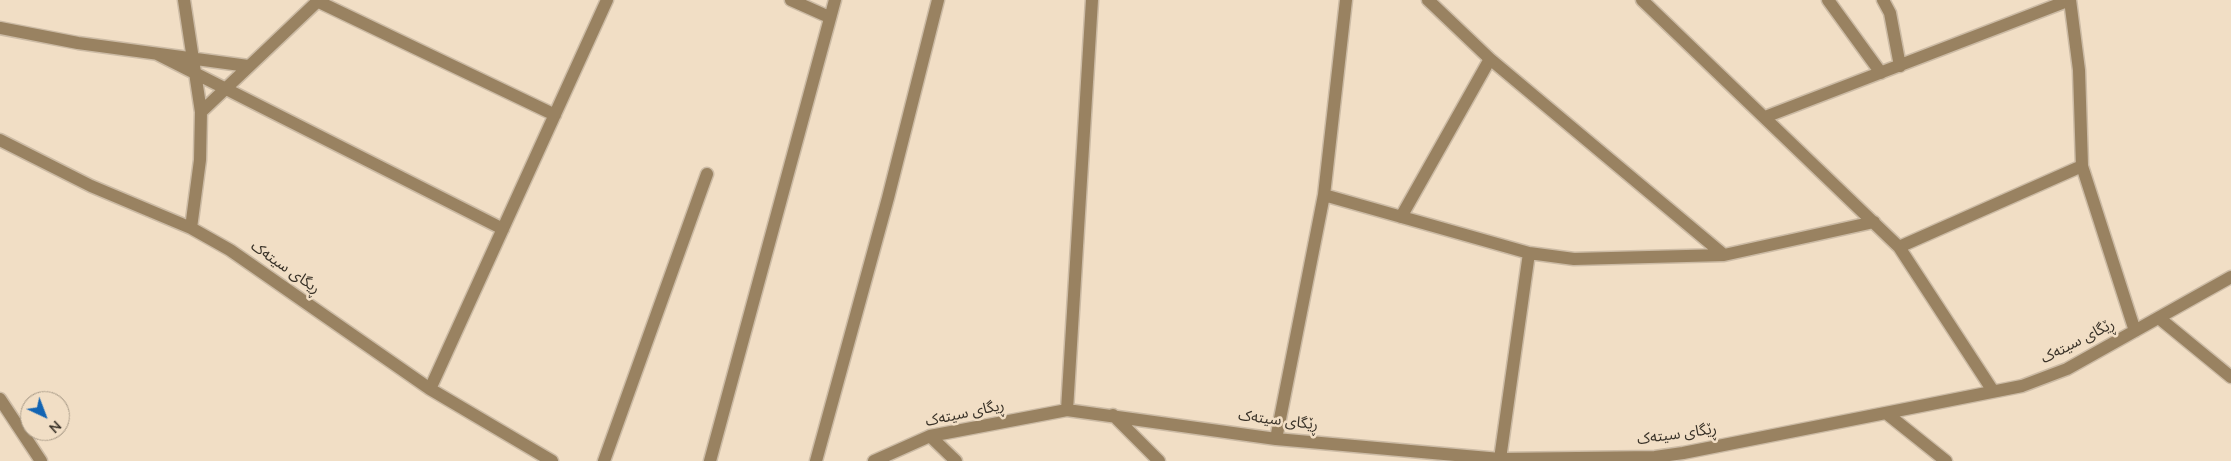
<!DOCTYPE html>
<meta charset="utf-8">
<style>
body{margin:0}
#map{position:relative;width:2231px;height:461px;overflow:hidden;background:#f1dec5;font-family:"Nunito Sans",sans-serif}
canvas{display:block}
.north{position:absolute;left:20px;top:391px;width:50px;height:50px;box-sizing:border-box;background:#f1dec5;border:1px solid #a79986;border-radius:50%;rotate:137deg;font-size:14px;font-weight:700;line-height:20px;text-align:center;color:#383127}
.north::after{content:'';display:block;margin:auto;width:18px;height:22px;background:#1264b3;clip-path:polygon(50% 0,100% 100%,50% 72%,0 100%)}
</style>
<div id="map">
<canvas width="2231" height="461"></canvas>
<div class="north">N</div>
</div>
<script>
const ctx = document.querySelector('canvas').getContext('2d');
ctx.lineJoin = 'round';
function poly(rows) {
  const path = new Path2D();
  for (const r of rows) {
    path.moveTo(r[0], r[1]);
    for (let i = 2; i < r.length; i += 2) path.lineTo(r[i], r[i + 1]);
  }
  return path;
}
function trace(path, color, width, dash) {
  ctx.strokeStyle = color;
  ctx.lineWidth = width;
  ctx.lineCap = dash ? 'butt' : 'round';
  ctx.setLineDash(dash || []);
  ctx.stroke(path);
}
function write(font, color, halo, rows, align = 'center') {
  ctx.font = font + ' "Nunito Sans","Noto Sans Arabic",sans-serif';
  ctx.lineWidth = 5;
  ctx.setLineDash([]);
  ctx.textBaseline = 'middle';
  ctx.strokeStyle = halo;
  ctx.fillStyle = color;
  for (const [text, x, y, turn = 0] of rows) {
    ctx.save();
    ctx.translate(x, y);
    ctx.rotate((+turn || 0) * Math.PI / 180);
    ctx.textAlign = isNaN(turn) ? turn : align;
    if (halo) ctx.strokeText(text, 0, 0);
    ctx.fillText(text, 0, 0);
    ctx.restore();
  }
}
const minor = poly([
 [184,0,201,112,200,160,191,228,230,250,430,389,552,461],
 [791,0,829,17],
 [1428,0,1490,59,1724,255],
 [1642,0,1899,247,1993,391],
 [1828,0,1881,73],
 [1883,0,1890,13,1900,66],
 [2070,0,2079,70,2082,166,2135,331],
 [317,1,555,115],
 [0,28,78,43,248,66],
 [157,54,503,229],
 [201,112,319,0],
 [1765,117,2070,0],
 [0,140,91,186,191,228],
 [1324,195,1346,0],
 [1401,217,1490,59],
 [1899,247,2082,166],
 [2159,318,2231,377],
 [430,389,607,0],
 [0,399,41,461],
 [1067,410,1092,0],
 [1886,413,1946,461],
 [1113,415,1159,461],
 [930,436,956,461],
 [1276,439,1324,195,1529,253,1574,259,1724,255,1874,222],
 [1500,459,1529,253],
 [604,461,707,174],
 [710,461,835,0],
 [816,461,888,198,938,0],
 [874,461,930,436,1067,410,1276,439,1500,459,1655,457,1683,453,2022,386,2067,369,2231,277]
]);
trace(minor, '#ccbba5', 15);
trace(minor, '#998261', 12);
write('15px', '#383127', '#f1dec5', [
 ["ڕیگای سیتەک",285,268,35],
 ["ڕێگای سیتەک",2078,342,-27],
 ["ڕیگای سیتەک",965,414,-12],
 ["ڕێگای سیتەک",1278,421,7],
 ["ڕێگای سیتەک",1677,435,-8]
]);
</script>
